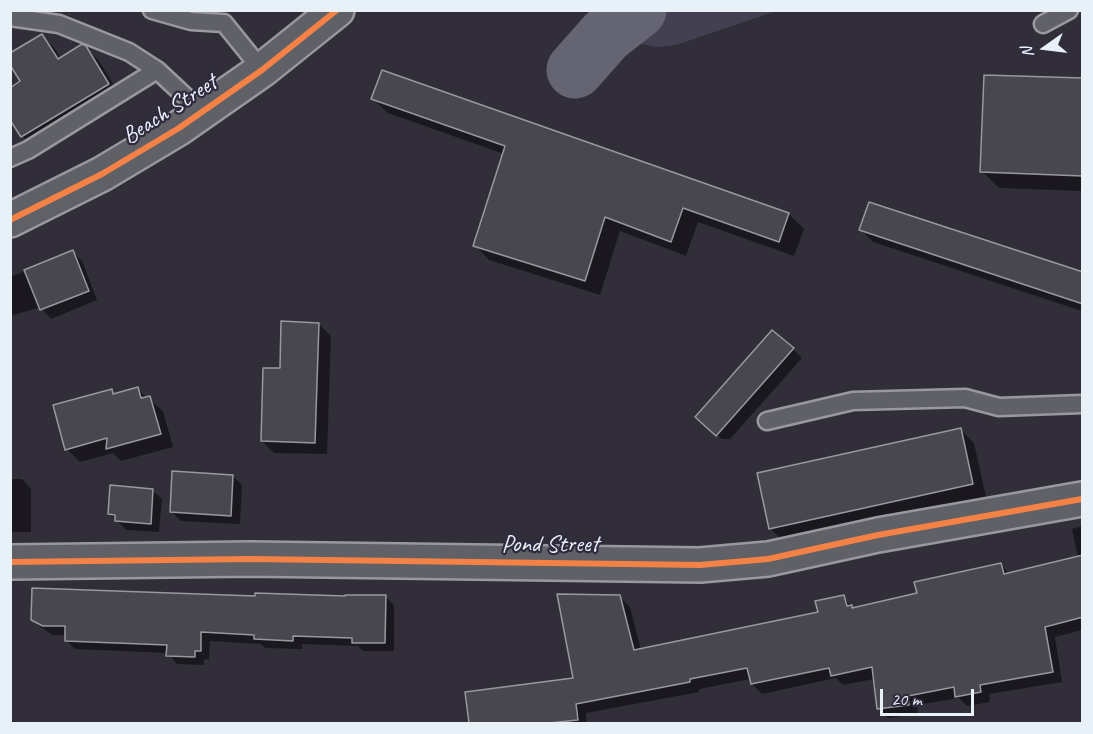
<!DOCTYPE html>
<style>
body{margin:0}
#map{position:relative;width:1093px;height:734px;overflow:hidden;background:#312e39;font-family:Caveat,sans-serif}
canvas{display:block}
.frame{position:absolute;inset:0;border:12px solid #e8f1f8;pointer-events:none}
.north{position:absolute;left:1015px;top:18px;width:60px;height:60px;-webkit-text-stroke:4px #2f2a3d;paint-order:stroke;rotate:256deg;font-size:16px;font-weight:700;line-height:24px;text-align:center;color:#e8f1f8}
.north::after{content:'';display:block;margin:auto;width:21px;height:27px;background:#e8f1f8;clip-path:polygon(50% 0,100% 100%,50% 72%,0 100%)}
.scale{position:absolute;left:880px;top:689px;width:94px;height:27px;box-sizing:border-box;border:3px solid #e8f1f8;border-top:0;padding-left:8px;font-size:18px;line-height:21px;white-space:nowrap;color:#e8f1f8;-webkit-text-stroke:4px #2f2a3d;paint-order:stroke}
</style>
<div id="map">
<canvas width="1093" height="734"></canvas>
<div class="frame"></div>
<div class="north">N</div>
<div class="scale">20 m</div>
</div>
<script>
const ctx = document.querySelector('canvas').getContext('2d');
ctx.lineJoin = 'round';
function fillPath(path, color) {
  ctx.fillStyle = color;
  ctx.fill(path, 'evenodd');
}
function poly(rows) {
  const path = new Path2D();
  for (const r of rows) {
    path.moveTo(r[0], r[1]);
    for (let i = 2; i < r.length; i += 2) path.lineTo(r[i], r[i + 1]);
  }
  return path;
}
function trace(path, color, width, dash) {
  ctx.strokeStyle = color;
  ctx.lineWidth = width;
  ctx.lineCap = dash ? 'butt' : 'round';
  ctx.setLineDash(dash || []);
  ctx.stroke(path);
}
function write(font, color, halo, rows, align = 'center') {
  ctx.font = font + ' Caveat,sans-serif';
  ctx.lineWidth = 4.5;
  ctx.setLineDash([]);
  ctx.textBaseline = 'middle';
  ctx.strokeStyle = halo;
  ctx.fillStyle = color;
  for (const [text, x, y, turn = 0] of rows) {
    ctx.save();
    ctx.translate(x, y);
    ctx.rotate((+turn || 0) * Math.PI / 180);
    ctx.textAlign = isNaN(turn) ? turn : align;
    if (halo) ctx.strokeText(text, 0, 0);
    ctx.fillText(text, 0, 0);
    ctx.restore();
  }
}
fillPath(poly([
 [593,12,593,10,776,11,676,45,657,47,641,44,619,31,591,30]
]), '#434151');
fillPath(poly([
 [42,35,55,49,61,59,85,47,99,61,121,97,35,149,22,136,22,82],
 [383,72,789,214,804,229,794,256,698,222,686,256,620,231,600,295,489,260,475,245,504,154,388,113,373,99],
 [1082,80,1082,191,999,188,982,171],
 [860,229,1082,274,1082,311,873,242],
 [73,252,82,261,97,300,51,319,41,307,10,316,10,277],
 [319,324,331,336,327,454,274,453,262,441,281,370],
 [793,349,802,358,730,439,722,439,706,426],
 [137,389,163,411,173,447,121,461,113,453,80,462,67,449,111,391,115,395],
 [961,430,974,443,986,497,783,541,770,528],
 [233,476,242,485,240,524,181,521,172,512],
 [10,479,22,479,31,489,31,532,10,532],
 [152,490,162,499,159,532,126,530,109,513],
 [1082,526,1082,602,1079,610,1082,630,1055,637,1062,682,989,694,990,702,967,706,959,698,917,705,918,714,888,718,878,708,874,679,843,685,836,678,762,694,752,684,751,679,699,689,699,692,586,713,587,724,470,724,466,693,575,679,620,597,630,607,641,650,819,614,843,597,854,609,918,594,1000,564,1010,574,1078,557,1072,529],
 [385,596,394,605,394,651,363,651,358,646,302,644,302,649,265,648,261,644,210,641,209,660,204,659,204,665,177,664,168,653,75,649,66,640,66,635,53,635,42,628,33,619,256,598]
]), '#0007');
trace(poly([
 [575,70,606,35,638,10]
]), '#646472', 57);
const building = poly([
 [42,34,58,59,82,44,86,46,109,84,21,137,10,120,10,88,20,81,10,65,10,53,42,34],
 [382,70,789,213,779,242,683,208,671,242,605,217,585,281,473,246,505,146,371,99,382,70],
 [984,75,1083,78,1083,176,980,172,984,75],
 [869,202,1083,272,1083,304,859,230,869,202],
 [73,250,89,291,40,310,24,270,73,250],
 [281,321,319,323,315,443,261,441,263,368,280,368,281,321],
 [772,330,794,348,716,436,695,417,772,330],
 [138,387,141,398,150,396,161,434,106,449,107,438,65,450,53,405,112,389,113,394,138,387],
 [961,428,973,484,769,529,757,473,961,428],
 [172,471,233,475,231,516,170,512,172,471],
 [110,485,153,489,151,524,115,521,115,515,108,514,110,485],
 [1083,555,1083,617,1045,627,1053,672,980,685,981,692,955,697,954,687,908,696,909,705,877,709,872,667,831,676,829,668,751,684,747,668,690,679,690,682,576,704,578,720,549,723,469,723,465,692,573,678,557,594,620,595,634,650,818,612,815,601,844,595,847,606,852,605,852,608,917,593,914,582,1001,563,1004,574,1083,555],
 [32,588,255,596,255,593,345,596,345,595,386,595,385,643,352,643,352,638,293,636,293,641,254,639,254,635,201,632,201,651,195,651,195,657,166,656,167,645,65,641,65,626,43,626,31,620,32,588]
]);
fillPath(building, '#48464e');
trace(building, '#98999f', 1.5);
const lane = poly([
 [152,10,191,21,224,23],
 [10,17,59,24,129,52,157,70,202,112],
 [224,23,262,70],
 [1043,24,1069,10],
 [10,158,28,150,157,70],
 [767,421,853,401,965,398,999,407,1082,404]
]);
const street = poly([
 [10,562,250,559,700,565,768,559,878,535,1082,499]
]);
const secondary = poly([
 [10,220,102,174,179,128,262,70,337,10]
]);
trace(lane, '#98999f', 21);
trace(street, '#98999f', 38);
trace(secondary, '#98999f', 38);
trace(lane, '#606067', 16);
trace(street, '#606067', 33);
trace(secondary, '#606067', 33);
trace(poly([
 [10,220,102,174,179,128,262,70,337,10],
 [10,562,250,559,700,565,768,559,878,535,1082,499]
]), '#f48246', 6);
write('24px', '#e8f1f8', '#2f2a3d', [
 ["Beach Street",170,110,-33],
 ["Pond Street",550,545]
]);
</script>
